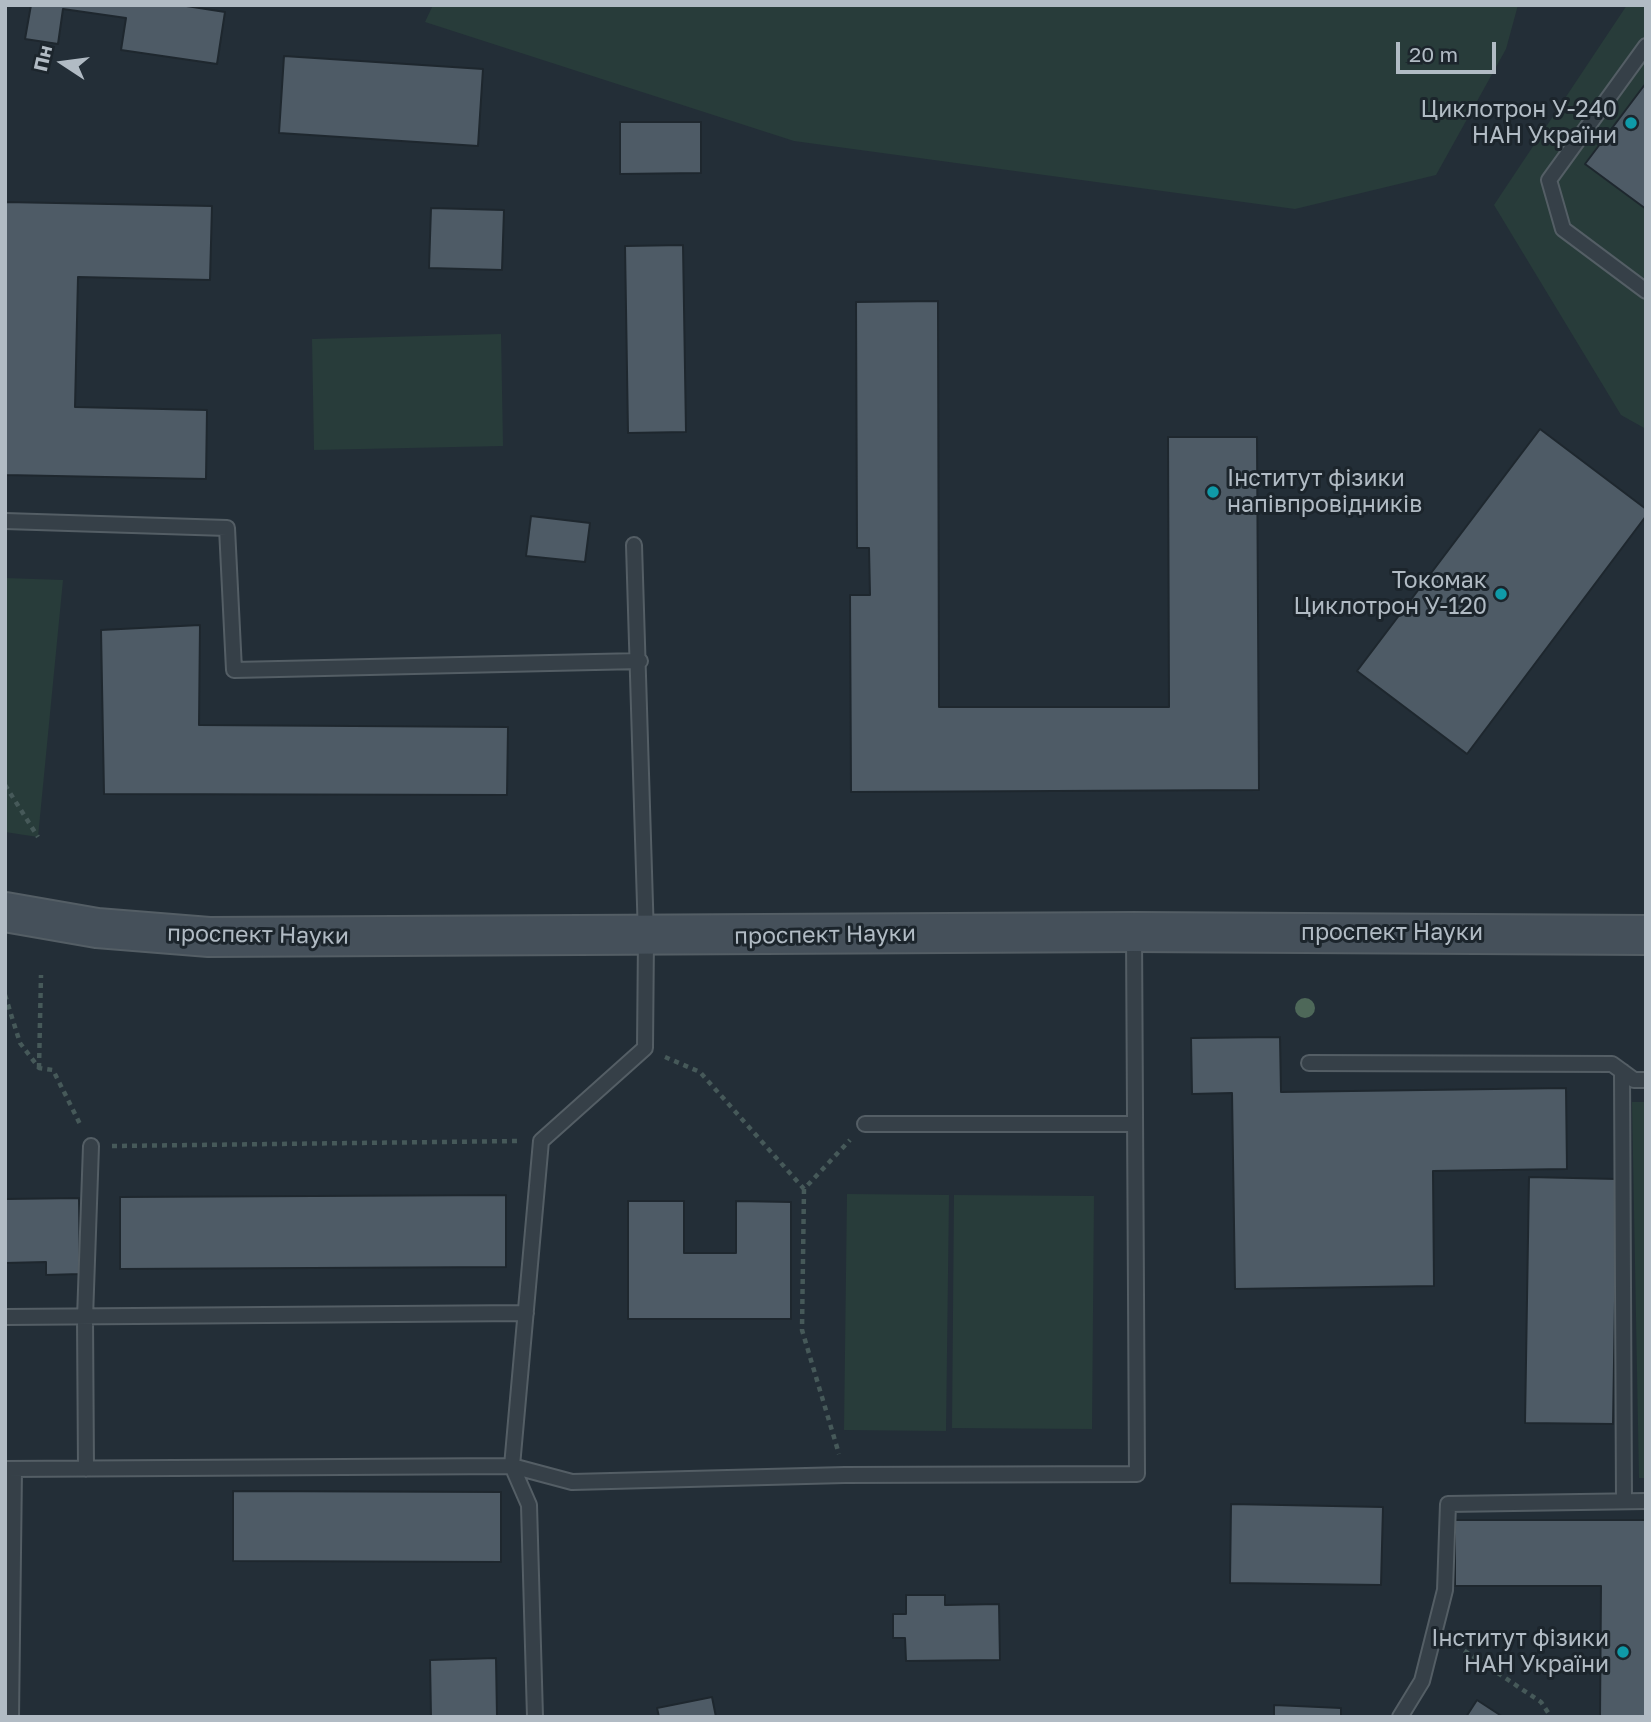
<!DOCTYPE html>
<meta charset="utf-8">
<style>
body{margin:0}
#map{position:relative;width:1651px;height:1722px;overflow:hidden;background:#232e37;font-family:"Golos Text",sans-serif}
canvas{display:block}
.frame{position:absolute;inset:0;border:7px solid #b1bbc4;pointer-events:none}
.north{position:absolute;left:28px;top:28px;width:70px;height:70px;-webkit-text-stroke:5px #1c252c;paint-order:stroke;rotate:283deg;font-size:19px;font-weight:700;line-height:28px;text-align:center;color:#b1bbc4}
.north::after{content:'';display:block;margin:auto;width:24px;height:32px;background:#b1bbc4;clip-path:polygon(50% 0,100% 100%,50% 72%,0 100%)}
.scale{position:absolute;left:1396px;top:42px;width:100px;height:32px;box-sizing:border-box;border:4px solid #b1bbc4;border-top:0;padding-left:9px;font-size:21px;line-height:24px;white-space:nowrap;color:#b1bbc4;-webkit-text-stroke:5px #1c252c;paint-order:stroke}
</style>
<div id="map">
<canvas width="1651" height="1722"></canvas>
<div class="frame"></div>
<div class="north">Пн</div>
<div class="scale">20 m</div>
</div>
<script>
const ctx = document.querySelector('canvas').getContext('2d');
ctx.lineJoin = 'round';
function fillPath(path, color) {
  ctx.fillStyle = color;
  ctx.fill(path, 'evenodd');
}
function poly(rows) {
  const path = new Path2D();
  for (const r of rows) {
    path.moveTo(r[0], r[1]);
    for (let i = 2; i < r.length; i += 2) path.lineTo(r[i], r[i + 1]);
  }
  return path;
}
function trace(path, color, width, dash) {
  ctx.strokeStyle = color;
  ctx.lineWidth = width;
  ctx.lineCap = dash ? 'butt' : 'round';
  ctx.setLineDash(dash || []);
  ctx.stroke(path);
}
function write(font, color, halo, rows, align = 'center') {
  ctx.font = font + ' "Golos Text",sans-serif';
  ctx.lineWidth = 6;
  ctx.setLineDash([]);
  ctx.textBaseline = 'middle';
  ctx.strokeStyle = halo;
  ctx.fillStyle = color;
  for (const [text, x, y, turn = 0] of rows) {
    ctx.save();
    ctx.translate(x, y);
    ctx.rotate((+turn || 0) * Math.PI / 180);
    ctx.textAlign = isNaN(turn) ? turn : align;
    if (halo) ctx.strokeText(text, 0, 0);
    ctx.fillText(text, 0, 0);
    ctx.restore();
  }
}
fillPath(poly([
 [433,5,1518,5,1506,49,1436,175,1295,209,794,141,425,22],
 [1627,5,1646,5,1646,429,1621,415,1494,205],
 [501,334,503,446,314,450,312,339],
 [5,578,63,580,38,837,5,832],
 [1632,1102,1646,1102,1646,1478,1639,1478],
 [847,1194,949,1195,946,1431,844,1430],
 [954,1195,1094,1196,1092,1429,952,1428]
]), '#283c3a');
const building = poly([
 [31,5,180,5,225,12,217,64,121,50,126,18,63,9,58,44,25,39,31,5],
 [284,56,483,69,478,146,279,133,284,56],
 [1646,83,1646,209,1585,164,1646,83],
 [620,122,701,122,701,173,620,174,620,122],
 [5,202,212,206,210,280,78,277,75,407,207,410,206,479,5,475,5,202],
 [431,208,504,210,502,270,429,268,431,208],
 [683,245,686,432,628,433,625,246,683,245],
 [938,301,939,707,1169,707,1168,437,1257,437,1259,790,851,792,850,595,870,595,869,548,857,548,856,302,938,301],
 [1540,429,1646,509,1646,516,1467,754,1357,671,1540,429],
 [531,516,590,523,585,562,526,556,531,516],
 [200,625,199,725,508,727,507,795,104,794,101,630,200,625],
 [1280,1037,1281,1092,1566,1088,1567,1169,1433,1171,1434,1286,1235,1289,1232,1093,1192,1094,1191,1038,1280,1037],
 [1529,1177,1617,1179,1613,1424,1525,1423,1529,1177],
 [506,1195,506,1267,120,1269,120,1197,506,1195],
 [79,1198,80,1274,46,1275,46,1262,5,1263,5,1199,79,1198],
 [628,1201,684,1201,684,1253,736,1253,736,1201,791,1202,791,1319,628,1319,628,1201],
 [233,1491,501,1492,501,1562,233,1561,233,1491],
 [1231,1504,1383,1507,1381,1585,1230,1583,1231,1504],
 [1455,1520,1646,1520,1646,1717,1600,1717,1601,1586,1455,1586,1455,1520],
 [906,1595,945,1595,945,1605,999,1604,1000,1660,906,1661,905,1638,893,1638,893,1614,906,1614,906,1595],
 [496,1658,497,1717,431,1717,430,1660,496,1658],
 [712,1697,716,1717,659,1717,657,1708,712,1697],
 [1477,1700,1503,1717,1466,1717,1477,1700],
 [1274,1705,1341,1708,1341,1717,1274,1717,1274,1705]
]);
fillPath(building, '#4e5b66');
trace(building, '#1e272e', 2);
const service = poly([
 [1646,46,1549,180,1563,229,1646,291],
 [5,521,227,528,234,670,640,661],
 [1309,1063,1612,1064,1634,1080,1646,1080],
 [1622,1071,1624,1501],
 [865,1124,1133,1124],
 [5,1317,526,1313],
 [5,1469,512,1466,572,1482,845,1475,1137,1474,1134,933],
 [86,1469,85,1318,91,1146],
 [11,1717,14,1470],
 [535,1717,529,1505,512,1466,541,1141,645,1048,646,937,634,545],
 [1400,1717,1422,1681,1445,1590,1448,1504,1646,1501]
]);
const secondary = poly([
 [5,912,97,928,209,937,1134,932,1646,935]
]);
trace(service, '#545e65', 18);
trace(secondary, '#545e65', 42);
trace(poly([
 [5,785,38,837],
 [5,995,20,1043,39,1068,53,1070,81,1126],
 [665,1057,700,1072,804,1189,850,1140],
 [39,1068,41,975],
 [112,1146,519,1141],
 [804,1189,802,1330,839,1454],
 [1456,1645,1541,1702,1551,1717]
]), '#465959', 4.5, [5, 5]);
trace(service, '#364048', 14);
trace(secondary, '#45505a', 38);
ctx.fillStyle = '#4e6859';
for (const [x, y] of [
 [1305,1008]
]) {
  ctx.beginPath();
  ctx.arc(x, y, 10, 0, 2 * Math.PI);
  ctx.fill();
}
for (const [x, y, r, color] of [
 [1631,123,7,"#0f9aa8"],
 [1213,492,7,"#0f9aa8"],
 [1501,594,7,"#0f9aa8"],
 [1623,1652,7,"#0f9aa8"]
]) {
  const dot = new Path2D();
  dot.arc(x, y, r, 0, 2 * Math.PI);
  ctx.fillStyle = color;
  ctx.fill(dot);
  trace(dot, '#1c252c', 2.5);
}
write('23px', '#b1bbc4', '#1c252c', [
 ["Циклотрон У-240",1617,110],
 ["НАН України",1617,136],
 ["Інститут фізики",1227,479,"left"],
 ["напівпровідників",1227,505,"left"],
 ["Токомак",1487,581],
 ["Циклотрон У-120",1487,607],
 ["Інститут фізики",1609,1639],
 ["НАН України",1609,1665]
], 'right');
write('23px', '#b1bbc4', '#1c252c', [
 ["проспект Науки",1392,933],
 ["проспект Науки",258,935,1],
 ["проспект Науки",825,935,-1]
]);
</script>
